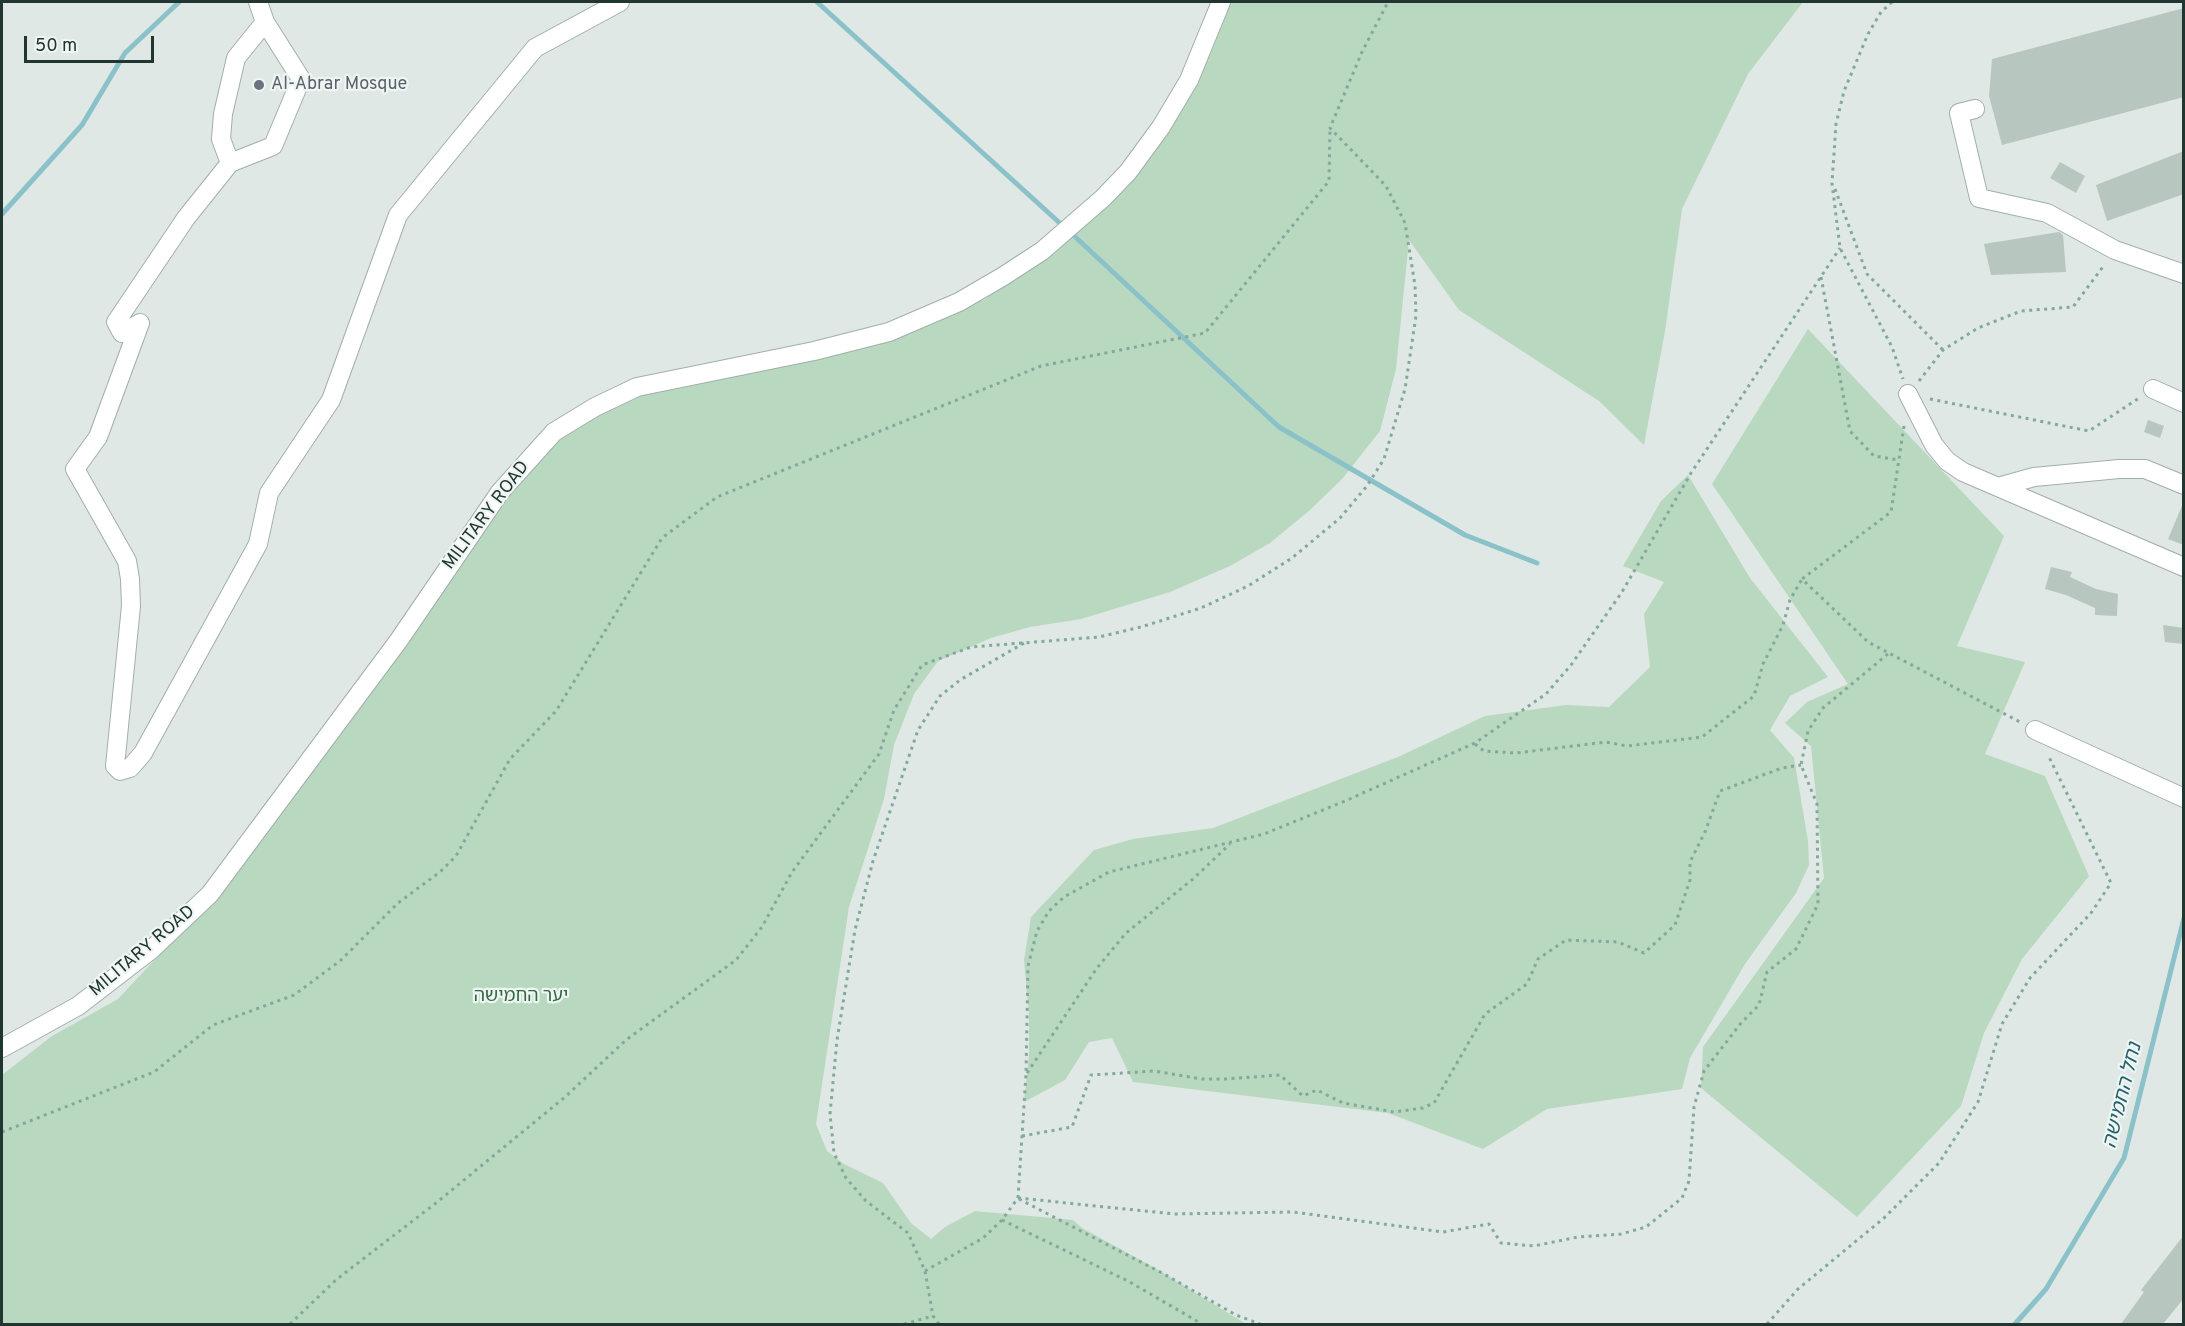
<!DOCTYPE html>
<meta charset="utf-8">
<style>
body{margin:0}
#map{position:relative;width:2185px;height:1326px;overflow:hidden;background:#dfe8e4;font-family:Overpass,sans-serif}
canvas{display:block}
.frame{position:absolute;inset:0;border:3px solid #213630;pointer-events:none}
.scale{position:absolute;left:24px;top:36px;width:130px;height:27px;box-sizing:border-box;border:3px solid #213630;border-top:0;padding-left:8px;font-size:18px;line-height:21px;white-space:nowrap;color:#213630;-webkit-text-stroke:4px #eef5f2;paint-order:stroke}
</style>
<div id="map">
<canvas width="2185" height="1326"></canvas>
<div class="frame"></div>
<div class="scale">50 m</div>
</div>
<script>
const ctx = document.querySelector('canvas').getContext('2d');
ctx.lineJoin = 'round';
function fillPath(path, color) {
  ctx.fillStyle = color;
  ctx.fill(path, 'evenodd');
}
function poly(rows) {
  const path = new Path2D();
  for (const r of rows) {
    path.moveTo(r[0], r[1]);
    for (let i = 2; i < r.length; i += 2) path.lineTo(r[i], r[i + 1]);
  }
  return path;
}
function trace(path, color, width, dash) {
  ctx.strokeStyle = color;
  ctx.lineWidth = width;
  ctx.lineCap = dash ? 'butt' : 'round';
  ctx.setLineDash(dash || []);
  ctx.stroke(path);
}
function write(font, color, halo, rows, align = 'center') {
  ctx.font = font + ' Overpass,"Noto Sans Hebrew",sans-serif';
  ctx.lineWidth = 4.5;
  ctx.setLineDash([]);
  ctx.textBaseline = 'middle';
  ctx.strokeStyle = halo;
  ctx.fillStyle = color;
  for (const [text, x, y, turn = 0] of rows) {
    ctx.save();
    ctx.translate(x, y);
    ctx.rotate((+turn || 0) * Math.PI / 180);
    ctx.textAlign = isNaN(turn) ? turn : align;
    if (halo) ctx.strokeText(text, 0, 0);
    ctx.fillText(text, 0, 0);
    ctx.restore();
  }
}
fillPath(poly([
 [1220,2,1803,2,1748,74,1682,209,1665,331,1644,445,1599,401,1459,310,1409,240,1396,369,1380,431,1342,479,1309,511,1270,543,1230,566,1170,592,1081,619,1030,627,991,638,938,661,914,694,894,745,884,799,849,907,816,1124,827,1151,844,1164,883,1183,911,1223,931,1239,945,1227,975,1211,1073,1220,1082,1228,1155,1268,1246,1324,2,1324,2,1075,52,1036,118,999,217,893,519,458,576,412,984,300,1103,208,1185,84],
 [1808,329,2004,536,1957,646,2025,662,1985,754,2045,776,2089,876,2022,959,1984,1033,1961,1106,1857,1217,1701,1088,1703,1047,1824,878,1811,746,1785,723,1807,702,1848,684,1712,484],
 [1688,475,1750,578,1828,677,1790,696,1770,730,1794,758,1808,841,1809,865,1796,893,1745,964,1690,1058,1682,1089,1547,1109,1483,1149,1388,1113,1133,1082,1112,1038,1089,1042,1065,1080,1024,1102,1029,1055,1029,1016,1024,960,1031,917,1094,850,1133,839,1213,828,1398,757,1485,716,1566,705,1609,707,1650,667,1644,614,1664,582,1623,566,1661,501]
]), '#b9d8c0');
trace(poly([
 [817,2,1063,226],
 [2,214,82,125,125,53,179,2],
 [1070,232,1279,427,1465,535,1537,563],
 [2015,1324,2046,1289,2124,1158,2184,918]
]), '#8bc2c9', 5);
fillPath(poly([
 [2184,8,2184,97,2002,145,1989,96,1992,59],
 [2184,151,2184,194,2107,221,2096,185],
 [2060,162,2085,176,2076,193,2050,178],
 [2059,232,2063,235,2066,272,1991,275,1984,244],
 [2148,420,2164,426,2160,438,2144,432],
 [2184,501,2184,545,2168,539],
 [2051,567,2072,572,2070,577,2096,589,2118,594,2117,616,2095,615,2095,608,2066,595,2045,589],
 [2163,625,2184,628,2184,644,2165,642],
 [2184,1235,2184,1298,2163,1324,2121,1324,2144,1292,2141,1290]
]), '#b7c6bf');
const minor = poly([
 [258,2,265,22,301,79,273,146,230,163,186,218,116,322,122,333,140,323,98,437,75,469,127,561,130,579,131,606,115,766,120,771,130,768,143,753,258,544,269,493,331,400,398,215,535,48,620,2],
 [1975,109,1959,113,1979,198,2047,213,2115,250,2184,274],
 [230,163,221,139,223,114,236,58,265,22],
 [2153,389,2184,403],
 [1908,394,1934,445,1947,461,1963,472,2184,567],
 [1998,487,2034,477,2119,469,2145,469,2184,485],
 [2035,730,2184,798],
 [2,1048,78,1006,152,949,210,894,399,640,500,492,554,432,595,407,637,387,814,351,889,332,959,302,1002,277,1042,251,1103,198,1128,172,1161,127,1189,80,1221,2]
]);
trace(minor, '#a2afaa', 20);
trace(poly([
 [1892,2,1881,12,1868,34,1844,91,1836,124,1832,183,1840,248,1892,347,1903,379],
 [1835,189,1867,274,1943,350],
 [1821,277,1850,431,1874,456,1899,460],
 [1919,381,1943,350,1978,328,2021,311,2073,307,2105,264],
 [1930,399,2089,431,2139,398],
 [1904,426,1891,512,1802,579,1868,642,2020,722],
 [1475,744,1484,751,1516,753,1606,742,1627,746,1702,737,1754,696,1763,664,1783,625,1790,600,1802,579],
 [1027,1073,1097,968,1126,933,1193,879,1230,844],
 [2,1132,154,1072,213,1025,294,995,340,961,398,903,440,872,456,856,510,759,556,711,662,538,717,497,1041,366,1205,333,1329,181,1330,129],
 [1022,1136,1072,1127,1091,1075,1154,1071,1202,1079,1226,1079,1280,1075,1303,1096,1317,1090,1343,1103,1394,1112,1423,1108,1434,1103,1485,1014,1527,984,1538,959,1566,940,1618,942,1644,953,1675,925,1690,880,1690,862,1705,832,1720,791,1782,768,1801,765],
 [1018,1198,1174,1214,1293,1212,1443,1232,1489,1224,1501,1243,1534,1246,1578,1237,1621,1234,1646,1227,1682,1198,1689,1181,1694,1107,1704,1071,1741,1023,1759,1005,1767,972,1796,949,1818,904,1817,804,1801,765,1808,731,1823,708,1889,653],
 [1019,1199,1164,1274,1236,1315,1260,1324],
 [1002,1220,1128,1281,1202,1324],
 [925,1271,983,1238,1002,1220,1018,1198,1026,1074,1028,966,1037,931,1049,911,1064,897,1109,872,1264,834,1345,801,1475,743,1546,694,1571,665,1622,592,1691,473,1840,248],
 [290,1324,337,1279,436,1203,565,1097,626,1040,736,960,762,927,792,872,879,754,894,710,922,665,971,647,1099,637,1141,627,1201,608,1248,586,1292,558,1340,518,1367,486,1384,459,1405,389,1416,316,1415,285,1405,223,1386,186,1330,128,1362,52,1388,2],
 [904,1324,933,1316],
 [939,1324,933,1316,925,1271,908,1233,866,1201,846,1178,834,1153,830,1114,837,1040,855,930,873,861,918,730,940,696,960,680,1024,643],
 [1767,1324,1798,1289,1884,1218,1939,1163,1978,1102,2002,1024,2030,978,2091,913,2111,883,2048,755]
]), '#82a99b', 3, [3, 4.5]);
trace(minor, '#fff', 18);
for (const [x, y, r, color] of [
 [259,85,6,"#6b7280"]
]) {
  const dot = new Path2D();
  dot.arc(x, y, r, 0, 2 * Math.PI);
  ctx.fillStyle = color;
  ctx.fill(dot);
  trace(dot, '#eef5f2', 2);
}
write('18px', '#5b616d', '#eef5f2', [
 ["Al-Abrar Mosque",271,85]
], 'left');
write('18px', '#213630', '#eef5f2', [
 ["MILITARY ROAD",487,516,-53],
 ["MILITARY ROAD",143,952,-40]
]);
write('18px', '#306944', '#eef5f2', [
 ["יער החמישה",521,997]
]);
write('italic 20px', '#22626c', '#eef5f2', [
 ["נחל החמישה",2124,1096,-76]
]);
</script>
